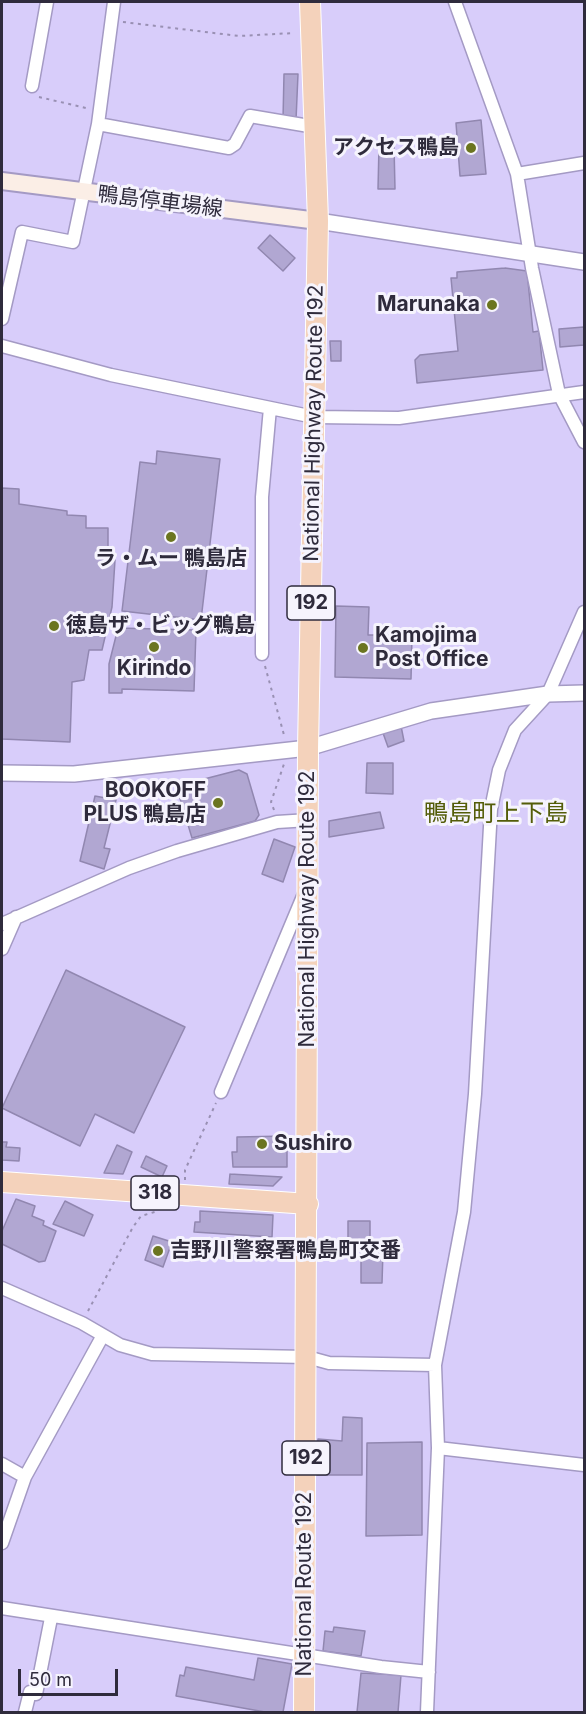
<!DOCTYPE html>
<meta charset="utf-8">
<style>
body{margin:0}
#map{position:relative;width:586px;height:1714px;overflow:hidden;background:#d8cdfa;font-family:Inter,sans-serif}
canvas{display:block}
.frame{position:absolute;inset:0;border:3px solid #2f2b3c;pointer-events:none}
.scale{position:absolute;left:18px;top:1669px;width:100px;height:27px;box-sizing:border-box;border:3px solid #2f2b3c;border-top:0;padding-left:8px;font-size:18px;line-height:21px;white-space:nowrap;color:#2f2b3c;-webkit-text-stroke:4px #f6f4fd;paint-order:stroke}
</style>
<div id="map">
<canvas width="586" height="1714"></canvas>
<div class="frame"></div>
<div class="scale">50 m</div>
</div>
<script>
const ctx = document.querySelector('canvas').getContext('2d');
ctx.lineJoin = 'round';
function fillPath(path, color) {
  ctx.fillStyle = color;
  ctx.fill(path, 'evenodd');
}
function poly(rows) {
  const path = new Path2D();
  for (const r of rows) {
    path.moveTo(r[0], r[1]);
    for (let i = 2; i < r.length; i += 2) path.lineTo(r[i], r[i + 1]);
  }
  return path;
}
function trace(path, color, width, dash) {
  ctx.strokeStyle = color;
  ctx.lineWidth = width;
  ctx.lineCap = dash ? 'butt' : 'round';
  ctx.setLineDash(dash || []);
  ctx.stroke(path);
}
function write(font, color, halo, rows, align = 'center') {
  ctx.font = font + ' Inter,"Noto Sans JP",sans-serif';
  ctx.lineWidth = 6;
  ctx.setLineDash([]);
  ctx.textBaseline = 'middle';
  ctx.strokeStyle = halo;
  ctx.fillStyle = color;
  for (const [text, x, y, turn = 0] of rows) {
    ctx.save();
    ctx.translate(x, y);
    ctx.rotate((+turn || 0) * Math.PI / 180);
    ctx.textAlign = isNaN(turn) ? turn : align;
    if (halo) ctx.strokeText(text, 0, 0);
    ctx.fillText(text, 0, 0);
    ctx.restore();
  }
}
const building = poly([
 [284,74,298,74,296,120,283,119,284,74],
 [481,120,486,174,460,176,456,123,481,120],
 [379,146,394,146,395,189,378,189,379,146],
 [270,235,295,258,283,271,258,248,270,235],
 [505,268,527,271,533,332,539,331,543,370,417,383,415,360,420,355,458,351,451,278,457,278,457,272,505,268],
 [584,327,584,345,560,347,559,329,584,327],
 [330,341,341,341,341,361,331,361,330,341],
 [157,451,220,459,201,620,122,611,140,462,156,464,157,451],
 [2,488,19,489,19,504,67,511,67,515,86,516,86,528,108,528,108,559,115,560,112,607,102,650,89,650,84,680,72,682,70,742,2,739,2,488],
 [336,606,369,607,368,635,412,635,411,679,335,677,336,606],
 [118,628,196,630,194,691,122,689,122,693,109,693,109,664,118,628],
 [401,726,404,741,388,747,383,733,401,726],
 [367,763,393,763,393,794,366,793,367,763],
 [239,770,247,774,259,815,255,821,192,838,178,792,181,785,239,770],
 [95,796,116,800,104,848,110,849,104,869,80,861,95,796],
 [380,812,384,828,329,837,329,821,380,812],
 [274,839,295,847,283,882,262,874,274,839],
 [66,970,185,1027,134,1133,95,1114,80,1146,2,1108,66,970],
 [287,1136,287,1167,233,1167,232,1152,237,1152,237,1137,287,1136],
 [2,1142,7,1142,6,1147,20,1148,19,1161,2,1160,2,1142],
 [117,1145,132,1152,123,1174,104,1173,117,1145],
 [146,1156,167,1166,162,1177,141,1167,146,1156],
 [230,1174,282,1177,273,1186,229,1184,230,1174],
 [16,1199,35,1206,32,1216,44,1221,43,1225,56,1231,45,1261,39,1262,2,1244,2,1231,16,1199],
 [65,1201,93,1215,84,1236,53,1224,65,1201],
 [200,1211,273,1215,272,1237,194,1232,195,1222,200,1222,200,1211],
 [348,1221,370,1221,370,1246,348,1245,348,1221],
 [153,1236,172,1242,163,1267,145,1260,153,1236],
 [361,1251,383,1251,382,1283,361,1283,361,1251],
 [343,1417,362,1418,362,1475,317,1475,318,1439,342,1441,343,1417],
 [422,1442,422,1535,366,1536,367,1443,422,1442],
 [334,1627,365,1631,361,1656,323,1651,325,1631,333,1632,334,1627],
 [258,1658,292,1664,283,1712,265,1712,176,1696,180,1675,184,1676,186,1667,254,1680,258,1658],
 [361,1673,401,1675,398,1712,357,1712,361,1673]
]);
fillPath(building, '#b1a7d2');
trace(building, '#9187b0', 1.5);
const minor = poly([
 [455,2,517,174,532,268,559,394,584,442],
 [32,86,47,2],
 [98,124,229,148,235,144,250,116,315,127],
 [517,174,584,163],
 [2,319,22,232,73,242,98,124,114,2],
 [2,346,111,375,314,417,399,418,584,392],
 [262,654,262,497,270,408],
 [2,924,129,868,177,851,277,822,309,820],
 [2,949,16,917],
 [221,1092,304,894],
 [2,1288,82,1323,120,1345,152,1354,307,1357,329,1363,435,1365],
 [438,1448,584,1465],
 [2,1464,25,1477],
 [2,1543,25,1477,102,1337],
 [2,1608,381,1667,429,1672],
 [25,1712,30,1692,36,1694,51,1618],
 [427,1712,438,1448,435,1365,464,1212,475,1094,491,809,499,770,515,730,548,694,584,612]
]);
const tertiary = poly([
 [318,221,584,262],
 [2,773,74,774,308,748,431,711,548,694,584,693]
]);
const secondary = poly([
 [2,181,318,221]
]);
const trunk = poly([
 [2,1182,308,1204],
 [304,1712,308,748,318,221,310,2]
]);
trace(minor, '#a49ac4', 15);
trace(tertiary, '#a49ac4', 18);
trace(secondary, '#a49ac4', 20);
trace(trunk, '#fff', 22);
trace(poly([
 [123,22,239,36,294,33],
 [39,97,86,108],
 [265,666,284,735],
 [274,810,271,802,284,764],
 [185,1180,185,1170,216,1103],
 [88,1311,133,1227,141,1216,158,1211]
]), '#9990b3', 2, [3, 4.5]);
trace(minor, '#fff', 12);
trace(tertiary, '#fff', 15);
trace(secondary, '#fbeee6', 16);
trace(trunk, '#f4d2bb', 20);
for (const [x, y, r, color] of [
 [471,148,6,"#6b7520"],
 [492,305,6,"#6b7520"],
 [171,537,6,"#6b7520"],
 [54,626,6,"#6b7520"],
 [154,647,6,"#6b7520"],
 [363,648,6,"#6b7520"],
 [218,803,6,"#6b7520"],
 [262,1144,6,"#6b7520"],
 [158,1251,6,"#6b7520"]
]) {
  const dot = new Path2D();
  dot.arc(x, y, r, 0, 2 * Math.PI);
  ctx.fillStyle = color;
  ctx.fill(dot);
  trace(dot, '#f6f4fd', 2);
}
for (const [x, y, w] of [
 [311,603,48],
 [155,1193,48],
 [306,1458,48]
]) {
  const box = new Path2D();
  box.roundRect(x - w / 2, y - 17, w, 34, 4.5);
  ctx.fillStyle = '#f6f4fd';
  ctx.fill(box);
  trace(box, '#2f2b3c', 1.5);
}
write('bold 20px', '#2f2b3c', null, [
 ["192",311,603],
 ["318",155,1193],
 ["192",306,1458]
]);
write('bold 21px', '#2f2b3c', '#f6f4fd', [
 ["アクセス鴨島",459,148,"right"],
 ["Marunaka",480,305,"right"],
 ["ラ・ムー 鴨島店",171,559,"center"],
 ["徳島ザ・ビッグ鴨島",66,626],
 ["Kamojima",375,636],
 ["Post Office",375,660],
 ["Kirindo",154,669,"center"],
 ["BOOKOFF",206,791,"right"],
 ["PLUS 鴨島店",206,815,"right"],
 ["Sushiro",274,1144],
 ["吉野川警察署鴨島町交番",170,1251]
], 'left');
write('21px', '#2f2b3c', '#f6f4fd', [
 ["鴨島停車場線",160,202,7],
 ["National Highway Route 192",314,423,-89],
 ["National Highway Route 192",308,909,-90],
 ["National Route 192",305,1584,-90]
]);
write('24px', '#545d09', '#f6f4fd', [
 ["鴨島町上下島",496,814]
]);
</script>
